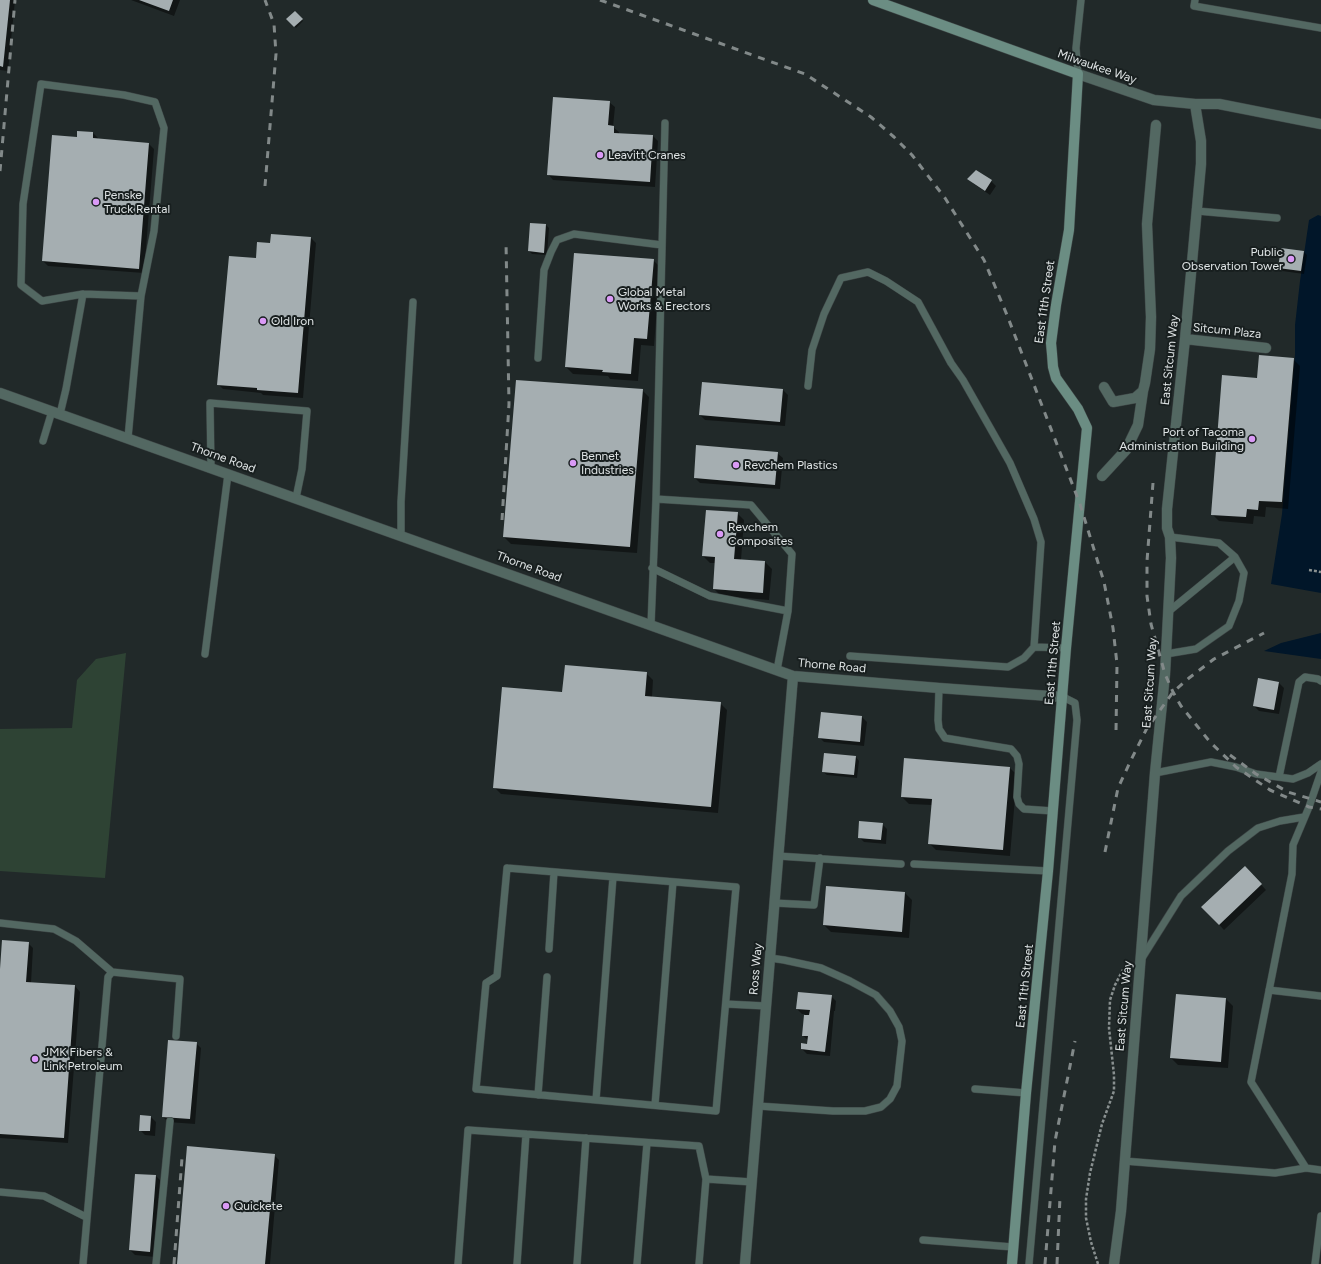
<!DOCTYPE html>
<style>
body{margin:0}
canvas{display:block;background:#212929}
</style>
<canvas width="1321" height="1264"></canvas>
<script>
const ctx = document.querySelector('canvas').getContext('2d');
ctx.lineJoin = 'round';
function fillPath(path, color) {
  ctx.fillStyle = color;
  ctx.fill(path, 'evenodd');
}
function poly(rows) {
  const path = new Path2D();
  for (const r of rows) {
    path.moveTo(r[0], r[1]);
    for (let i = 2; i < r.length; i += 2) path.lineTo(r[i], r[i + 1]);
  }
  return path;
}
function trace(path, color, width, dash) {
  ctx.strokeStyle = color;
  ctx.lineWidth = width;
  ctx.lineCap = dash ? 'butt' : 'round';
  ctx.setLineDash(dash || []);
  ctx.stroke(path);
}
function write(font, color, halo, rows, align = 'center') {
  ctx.font = font + ' Figtree,sans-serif';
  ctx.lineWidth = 4;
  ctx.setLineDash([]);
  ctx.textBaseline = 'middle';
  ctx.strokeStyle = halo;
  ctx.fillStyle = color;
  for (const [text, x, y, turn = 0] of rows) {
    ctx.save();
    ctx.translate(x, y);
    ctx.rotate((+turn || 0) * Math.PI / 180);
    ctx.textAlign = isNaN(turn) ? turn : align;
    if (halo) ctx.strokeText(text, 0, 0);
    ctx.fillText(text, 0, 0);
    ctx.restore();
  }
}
fillPath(poly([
 [126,653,105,878,0,871,0,729,72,728,77,680,96,659]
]), '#2e4334');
fillPath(poly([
 [1318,215,1321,216,1321,593,1271,584,1282,514,1295,354,1295,325,1300,281,1309,220],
 [1321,633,1321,659,1264,651,1281,643]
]), '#011629');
fillPath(poly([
 [0,0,15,0,8,71,0,70],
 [131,0,180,0,174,16],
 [295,12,303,21,296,28,288,19],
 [609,102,615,107,613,127,619,132,619,134,653,136,658,141,655,187,553,180,548,174],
 [93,133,98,138,98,140,149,144,154,149,144,273,48,266,43,261,78,138],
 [969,179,991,181,996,186,990,195,974,184],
 [531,224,546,225,549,228,547,255,532,254,529,251],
 [272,235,311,238,316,243,303,398,263,395,261,393,223,389,218,384,257,259,271,244],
 [1282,249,1304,252,1307,255,1304,274,1282,271,1279,267],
 [653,260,660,267,654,346,641,345,638,381,610,379,608,376,573,374,566,367],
 [1293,359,1300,366,1288,509,1266,507,1265,517,1254,516,1253,524,1219,521,1212,514,1258,379],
 [642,390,649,397,637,553,511,544,504,537],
 [783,390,788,395,785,426,705,420,700,415],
 [777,453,783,458,780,489,700,483,695,478],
 [737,513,744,520,741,560,765,562,772,569,769,600,721,596,714,589,716,563,710,563,703,556],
 [646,673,653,680,652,697,720,703,727,710,718,813,501,794,494,787,563,693],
 [1258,679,1279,683,1284,688,1279,714,1259,711,1254,706],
 [862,717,867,722,864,746,824,742,819,737],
 [856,757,859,761,857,778,827,775,823,772],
 [1010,768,1017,775,1010,856,936,850,929,843,932,805,909,804,902,797],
 [882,824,887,829,886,844,864,842,859,837],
 [1245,867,1266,890,1224,930,1203,907],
 [827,887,905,893,912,900,909,938,831,932,824,925],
 [28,943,33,948,31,983,75,986,80,992,68,1143,0,1138,0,979],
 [831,996,836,1001,835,1011,834,1011,830,1056,807,1054,802,1049,808,1045,809,1041,803,1036,805,1014,802,1014,797,1009],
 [1226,999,1233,1006,1228,1068,1178,1065,1171,1058],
 [196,1043,201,1048,195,1124,168,1122,163,1117],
 [151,1117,156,1122,155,1136,145,1135,140,1130],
 [274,1155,279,1160,270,1264,178,1264],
 [136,1175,156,1176,161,1181,155,1257,135,1255,130,1250]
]), '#0007');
fillPath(poly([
 [0,0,10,0,3,67,0,66],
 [139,0,173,0,169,11],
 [295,11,303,19,294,27,286,19],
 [553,97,610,101,608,125,614,126,614,133,653,135,650,182,547,175],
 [77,131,93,132,93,138,149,143,139,269,42,261,52,135,77,137],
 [976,170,992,180,985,191,967,179],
 [530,223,546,224,544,253,528,251],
 [271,234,311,237,298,393,257,390,257,388,217,385,229,256,256,258,257,242,270,243],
 [1281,248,1304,251,1301,271,1278,268],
 [574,253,654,259,647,339,634,338,631,374,602,372,603,370,565,367],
 [1259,355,1294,358,1282,502,1259,501,1258,510,1247,509,1246,517,1211,515,1222,375,1257,378],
 [516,380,643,389,630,547,503,537],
 [702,382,783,389,780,422,699,415],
 [696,445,778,452,775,485,694,478],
 [706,510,738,512,734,559,765,561,763,593,713,589,715,557,702,556],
 [565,665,647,672,645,696,721,702,711,807,493,788,502,687,562,692],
 [1258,678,1279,682,1274,710,1253,706],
 [821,712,862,716,860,742,818,738],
 [824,753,856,756,854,775,822,772],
 [904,758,1010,767,1003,850,928,844,932,799,901,797],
 [859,821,883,823,881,840,858,838],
 [1245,866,1262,884,1219,925,1201,907],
 [826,886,905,892,902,932,823,925],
 [2,940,29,942,26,982,75,985,64,1138,0,1134,0,969],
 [798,992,832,995,825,1052,801,1049,801,1043,807,1044,808,1036,802,1036,804,1015,809,1015,810,1010,796,1009],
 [1176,994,1226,998,1221,1062,1170,1058],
 [168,1040,197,1042,190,1119,162,1117],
 [140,1115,151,1116,150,1131,139,1131],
 [187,1146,275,1154,265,1264,177,1264],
 [135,1174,156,1175,150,1252,129,1250]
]), '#a5aeb1');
const lane = poly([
 [1195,0,1194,6,1321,28],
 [1078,74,1076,48,1081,0],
 [1197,211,1277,218],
 [538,358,544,270,551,252,557,240,574,234,662,245],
 [808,386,812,350,824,314,841,278,868,272,886,281,918,302,951,363,963,380,1010,463,1034,519,1041,542,1034,647,1066,648],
 [60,414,66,389,83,294],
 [128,438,141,296,154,231,164,128,155,102,124,95,41,84,23,204,21,285,42,301,83,294,141,296],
 [43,441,52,411],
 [211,468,210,403,307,411,302,469,296,498],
 [401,535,401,502,413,302],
 [652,568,710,596,788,611,792,554,751,505,656,499],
 [1168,612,1235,557],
 [651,625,656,499,665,123],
 [205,654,228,474],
 [1166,654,1196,649,1229,626,1239,601,1244,573,1235,557,1219,543,1170,537],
 [850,656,1008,667,1024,658,1034,647],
 [777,670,788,611],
 [939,688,938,720,939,729,945,738,1011,749,1017,756,1019,764,1017,797,1019,804,1024,809,1053,811],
 [1155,773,1211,762,1236,767,1256,774,1293,779,1308,773,1321,764],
 [1279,777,1299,682,1305,677,1318,679,1321,681],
 [778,856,901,864],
 [914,864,1048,871],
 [507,868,736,887,716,1111,476,1089,486,983,497,976,507,868],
 [774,903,814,905,820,858],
 [0,923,54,929,76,941,112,972,180,979,176,1036],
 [549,949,554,872],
 [1142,958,1181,896,1228,851,1258,828,1280,821,1304,817],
 [1269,990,1321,996],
 [726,1004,766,1006],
 [975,1089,1026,1093],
 [538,1095,547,977],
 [596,1100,613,877],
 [655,1105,673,882],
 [758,1106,833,1111,865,1111,881,1107,890,1099,897,1086,902,1041,899,1027,890,1011,876,995,850,981,821,968,784,960,770,958],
 [1124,1161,1275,1173,1306,1168,1321,1170],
 [1306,1168,1251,1082,1292,874,1293,845,1309,807,1321,772],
 [706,1179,752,1182],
 [0,1192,44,1196,86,1217],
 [923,1240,1013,1247],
 [83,1264,108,977,112,972],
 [156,1264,170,1121],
 [458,1264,468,1130,699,1146,706,1179,699,1264],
 [517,1264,526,1134],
 [577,1264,586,1138],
 [637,1264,647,1143],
 [1029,1264,1077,720,1075,703,1063,697],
 [1315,1264,1321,1216]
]);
const street = poly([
 [1078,74,1154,100,1195,104,1219,104,1321,124],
 [1185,339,1266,348],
 [1104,387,1113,402,1135,398,1143,391,1145,383,1150,349,1151,317,1147,224,1156,125],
 [0,393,793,676,939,688,1063,697],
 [1102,476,1126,450,1138,425,1143,391],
 [745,1264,793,676],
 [1114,1264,1121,1211,1155,773,1165,674,1171,558,1170,537,1167,528,1167,509,1185,339,1201,164,1201,141,1195,104]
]);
const secondary = poly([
 [873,0,1078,74,1069,230,1056,305,1051,343,1052,354,1053,367,1056,378,1078,409,1087,428,1066,648,1048,871,1026,1093,1012,1264]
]);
trace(lane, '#3f4747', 8);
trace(street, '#3f4747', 11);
trace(secondary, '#3f4747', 11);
trace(poly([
 [1309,570,1321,572],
 [1098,1264,1091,1242,1086,1218,1086,1199,1090,1173,1102,1124,1114,1091,1114,1075,1109,1028,1110,1000,1115,985,1128,960]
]), '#899090', 2.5, [3, 2]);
trace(lane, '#536862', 7);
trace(street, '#536862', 10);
trace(secondary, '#6b8d83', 10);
trace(poly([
 [600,0,805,74,871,117,894,137,912,155,945,198,984,260,1007,315,1080,504,1104,582,1113,628,1117,664,1116,732],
 [0,171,15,0],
 [265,186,276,54,274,24,265,0],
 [1153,483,1147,561,1147,596,1151,624,1165,674,1173,692,1181,706,1210,742,1236,767,1270,790,1309,807,1321,809],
 [502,520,509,404,506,242],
 [1230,755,1256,774,1288,792,1321,802],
 [1105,852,1118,788,1131,760,1146,730,1173,692,1189,678,1214,659,1264,633],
 [174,1264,182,1158],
 [1045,1264,1055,1141,1075,1041],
 [1057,1264,1060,1197]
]), '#828989', 3, [7, 7]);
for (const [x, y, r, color] of [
 [600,155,4,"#da9af6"],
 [96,202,4,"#da9af6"],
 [1291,259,4,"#da9af6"],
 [610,299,4,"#da9af6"],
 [263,321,4,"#da9af6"],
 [1252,439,4,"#da9af6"],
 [573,463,4,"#da9af6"],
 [736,465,4,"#da9af6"],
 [720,534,4,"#da9af6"],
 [35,1059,4,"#da9af6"],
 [226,1206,4,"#da9af6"]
]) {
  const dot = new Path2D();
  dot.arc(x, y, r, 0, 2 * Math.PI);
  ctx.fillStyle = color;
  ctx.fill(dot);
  trace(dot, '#181f1f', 1.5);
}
write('12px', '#dfe4e5', '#181f1f', [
 ["Milwaukee Way",1097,67,19],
 ["East 11th Street",1045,302,-82],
 ["Sitcum Plaza",1227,331,6],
 ["East Sitcum Way",1170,360,-84],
 ["Thorne Road",223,458,20],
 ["Thorne Road",529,567,20],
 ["East 11th Street",1053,663,-85],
 ["Thorne Road",832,666,5],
 ["East Sitcum Way",1150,683,-86],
 ["Ross Way",756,969,-85],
 ["East 11th Street",1025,986,-84],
 ["East Sitcum Way",1124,1006,-85]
]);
write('12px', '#dfe4e5', '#181f1f', [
 ["Leavitt Cranes",608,155],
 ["Penske",104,195],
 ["Truck Rental",104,209],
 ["Public",1283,252,"right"],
 ["Observation Tower",1283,266,"right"],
 ["Global Metal",618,292],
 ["Works & Erectors",618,306],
 ["Old Iron",271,321],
 ["Port of Tacoma",1244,432,"right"],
 ["Administration Building",1244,446,"right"],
 ["Bennet",581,456],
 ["Industries",581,470],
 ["Revchem Plastics",744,465],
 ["Revchem",728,527],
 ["Composites",728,541],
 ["JMK Fibers &",43,1052],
 ["Link Petroleum",43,1066],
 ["Quickete",234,1206]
], 'left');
</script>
